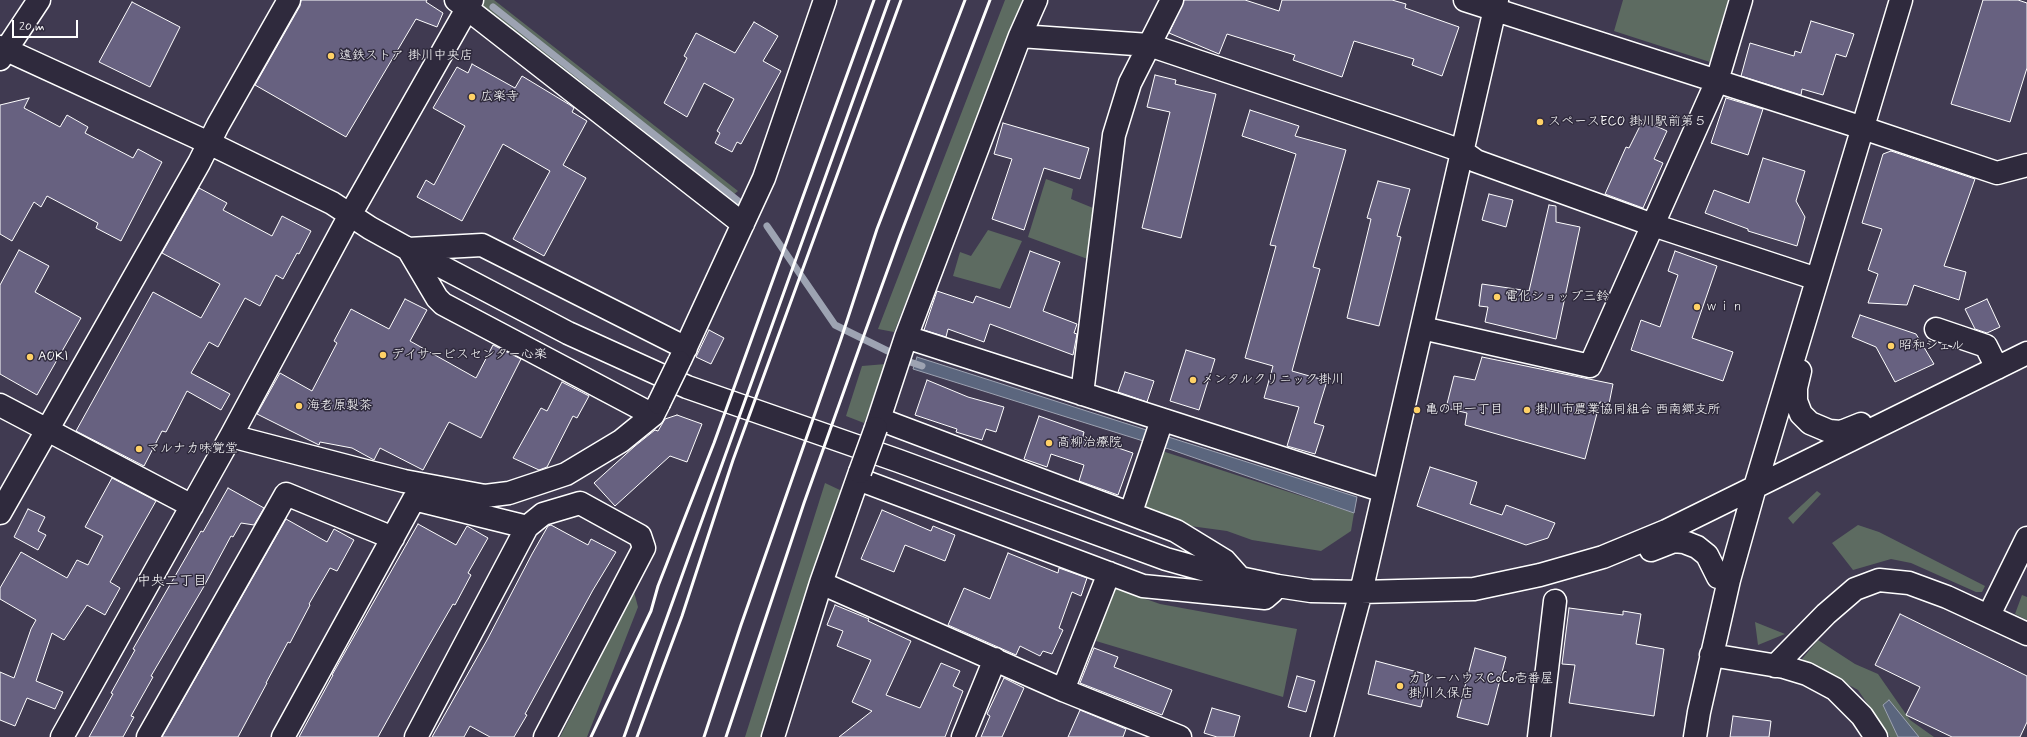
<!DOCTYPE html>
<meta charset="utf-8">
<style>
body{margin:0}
#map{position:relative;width:2027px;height:737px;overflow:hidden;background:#403a51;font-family:Mynerve,sans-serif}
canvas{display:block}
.scale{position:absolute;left:12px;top:20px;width:66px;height:18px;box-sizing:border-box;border:2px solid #fff;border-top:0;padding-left:5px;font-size:12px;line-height:14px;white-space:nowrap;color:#fff;-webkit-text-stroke:3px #2f2a3d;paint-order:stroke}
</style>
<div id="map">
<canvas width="2027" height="737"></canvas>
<div class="scale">20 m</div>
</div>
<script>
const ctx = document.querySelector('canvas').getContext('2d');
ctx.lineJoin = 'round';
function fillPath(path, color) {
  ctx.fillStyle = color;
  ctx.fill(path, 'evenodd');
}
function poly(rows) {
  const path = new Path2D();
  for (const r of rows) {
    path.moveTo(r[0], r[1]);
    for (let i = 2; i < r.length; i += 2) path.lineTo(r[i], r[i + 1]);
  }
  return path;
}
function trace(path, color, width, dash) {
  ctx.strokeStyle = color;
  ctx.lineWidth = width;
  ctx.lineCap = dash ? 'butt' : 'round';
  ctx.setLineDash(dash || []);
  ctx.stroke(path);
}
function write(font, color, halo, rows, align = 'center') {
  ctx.font = font + ' Mynerve,"Klee One",sans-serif';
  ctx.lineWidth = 3;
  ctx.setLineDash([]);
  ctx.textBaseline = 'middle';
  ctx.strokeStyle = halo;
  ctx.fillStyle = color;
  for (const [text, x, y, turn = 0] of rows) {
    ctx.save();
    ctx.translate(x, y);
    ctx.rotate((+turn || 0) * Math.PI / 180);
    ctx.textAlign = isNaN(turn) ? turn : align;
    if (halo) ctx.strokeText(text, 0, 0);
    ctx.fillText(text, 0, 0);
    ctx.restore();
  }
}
fillPath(poly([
 [465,0,494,0,738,191,727,200],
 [1005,0,1025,0,894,332,878,329],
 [1623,0,1728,0,1710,62,1614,31],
 [1046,179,1073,189,1071,199,1098,210,1093,261,1028,237],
 [988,230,1022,241,1000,289,953,276,960,252,971,256],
 [886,364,864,423,846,416,862,366],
 [1162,451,1354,513,1351,531,1321,551,1252,540,1227,531,1183,525,1144,508],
 [825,483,842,491,763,737,745,737],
 [1817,491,1821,494,1793,524,1788,518],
 [1858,525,1879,532,1985,586,1982,592,1976,592,1911,563,1891,559,1853,570,1832,543],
 [1112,587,1160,604,1297,629,1283,697,1096,641],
 [634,592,638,607,587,737,560,737],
 [2022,595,2027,597,2027,620,2015,614],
 [1755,622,1785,634,1758,645],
 [1818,640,1855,664,1878,674,1910,720,1934,737,1890,737,1858,690,1802,659]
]), '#5d6b61');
const water = poly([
 [917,357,1357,497,1354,513,1172,450,913,369,917,357],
 [1889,700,1919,737,1898,737,1883,705,1889,700]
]);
fillPath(water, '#5b667e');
trace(water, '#9da3b2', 1);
trace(poly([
 [493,7,742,204],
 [767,226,835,325,910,362,922,366]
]), '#9da3b2', 7);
const building = poly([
 [301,0,427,0,426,2,443,13,437,27,416,19,346,137,255,85,300,6,301,0],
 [1184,0,1245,0,1279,11,1282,0,1392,0,1406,4,1405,8,1459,27,1442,76,1412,65,1414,59,1354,41,1342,77,1293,60,1295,55,1227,34,1219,54,1169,33,1184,0],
 [1983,0,2018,0,2027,3,2027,68,2010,122,1951,104,1983,0],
 [132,2,180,27,150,87,99,62,132,2],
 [1811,21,1854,34,1846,57,1836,54,1823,95,1802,89,1801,95,1741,76,1750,43,1794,56,1795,51,1801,53,1811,21],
 [754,22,778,36,763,61,781,71,741,144,737,142,732,152,715,143,720,133,717,131,734,99,704,83,687,117,664,103,687,58,684,56,696,33,735,53,754,22],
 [472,64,515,88,522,76,570,105,574,108,572,112,587,121,563,165,586,178,544,256,513,239,550,171,503,144,462,221,417,197,426,180,434,185,465,126,433,108,457,67,468,73,472,64],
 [1155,75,1176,80,1175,84,1216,94,1181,238,1142,228,1170,112,1147,107,1155,75],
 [29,98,24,108,60,127,67,115,88,127,85,133,133,158,138,149,162,162,121,241,96,228,98,223,47,196,41,207,34,202,12,241,0,234,0,105,29,98],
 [1726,98,1763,109,1748,155,1711,143,1726,98],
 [1250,110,1299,126,1295,136,1346,150,1313,267,1320,269,1292,371,1327,381,1314,423,1324,426,1315,454,1287,446,1299,407,1264,398,1273,366,1245,358,1276,246,1270,245,1296,154,1242,136,1250,110],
 [1643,120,1667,131,1654,159,1663,163,1643,208,1605,194,1626,147,1629,148,1643,120],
 [1003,123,1089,148,1080,179,1044,168,1024,230,992,219,1012,159,994,154,1003,123],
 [1891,151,1975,179,1944,266,1966,272,1959,300,1914,285,1907,305,1868,303,1878,274,1868,270,1882,229,1862,223,1883,154,1891,151],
 [1763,158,1805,171,1796,201,1805,217,1797,246,1748,231,1748,229,1705,213,1714,190,1749,203,1763,158],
 [1378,181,1410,189,1397,236,1401,237,1379,326,1347,318,1371,219,1367,218,1378,181],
 [199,188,227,203,223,210,272,236,282,216,311,231,299,254,297,253,283,279,276,275,260,306,245,298,218,347,209,342,191,373,230,394,221,410,187,391,166,432,162,431,144,466,76,431,153,292,201,318,220,284,162,253,199,188],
 [1489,194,1513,200,1506,227,1482,220,1489,194],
 [1549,205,1556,206,1556,222,1580,227,1556,339,1485,322,1488,307,1479,306,1482,284,1529,291,1549,205],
 [19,250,49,266,35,292,81,318,37,395,0,374,0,285,19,250],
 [1030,251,1060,262,1043,311,1077,324,1074,333,1077,334,1073,355,990,324,984,342,948,329,946,337,924,330,937,291,973,303,976,296,1010,308,1030,251],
 [1675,251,1717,266,1692,338,1733,352,1723,381,1631,350,1641,320,1660,327,1678,275,1668,271,1675,251],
 [405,299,427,310,410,341,476,378,493,345,521,359,481,438,449,422,423,470,380,448,374,460,352,448,320,442,319,445,257,414,280,373,312,391,337,343,334,341,351,309,389,329,405,299],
 [1987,299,2000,327,1987,333,1975,329,1965,309,1987,299],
 [1860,315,1916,334,1934,364,1895,382,1876,347,1852,337,1860,315],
 [709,330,724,338,711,364,696,357,709,330],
 [1186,350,1215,359,1199,410,1170,401,1186,350],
 [1482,357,1613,384,1609,404,1600,402,1585,459,1465,425,1467,413,1446,408,1454,376,1475,380,1482,357],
 [1125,372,1154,381,1147,402,1118,392,1125,372],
 [927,380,968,397,1004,407,996,432,986,429,982,440,956,432,957,429,915,415,927,380],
 [562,382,589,396,577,418,573,416,547,467,539,470,513,458,541,408,547,411,562,382],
 [677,415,702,424,687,462,670,456,615,506,594,483,635,446,655,430,658,431,665,419,677,415],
 [1039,416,1084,432,1083,436,1133,453,1118,495,1079,481,1084,465,1051,454,1047,467,1024,459,1039,416],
 [1430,467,1477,482,1470,504,1502,515,1506,505,1555,523,1548,538,1526,545,1417,506,1430,467],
 [112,478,156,501,110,582,120,588,105,615,87,605,64,640,52,633,36,681,63,692,55,709,27,698,15,726,0,720,0,672,14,678,31,629,36,620,0,599,0,588,21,552,67,578,77,560,88,565,103,536,85,527,112,478],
 [228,488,264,508,254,525,241,523,233,537,231,536,203,588,151,676,153,677,131,716,134,717,123,737,89,737,113,694,111,693,135,650,133,649,201,531,203,532,228,488],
 [28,509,45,517,38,531,46,535,38,550,14,537,28,509],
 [882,510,931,531,933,526,955,535,945,561,905,545,894,572,861,559,882,510],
 [286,519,327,542,334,529,354,540,337,571,330,568,309,604,310,605,290,643,288,642,266,683,267,683,238,737,162,737,286,519],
 [418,524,456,545,467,526,488,538,468,573,471,575,455,605,453,604,427,649,378,737,299,737,333,675,332,675,418,524],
 [551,525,588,545,591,539,616,552,593,590,525,714,527,715,514,737,490,737,470,726,464,737,432,737,487,640,532,554,548,526,551,525],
 [1008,553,1058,573,1059,568,1087,578,1081,596,1072,592,1059,628,1063,630,1052,654,1043,651,1040,656,1020,646,1016,655,948,625,964,588,990,599,1008,553],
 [835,605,869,619,868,621,911,641,886,695,920,708,941,663,960,671,953,686,963,691,945,737,839,737,872,711,852,702,871,660,837,646,843,631,827,625,835,605],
 [1569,608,1623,615,1623,611,1641,614,1636,644,1664,649,1654,716,1569,703,1575,665,1562,664,1569,608],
 [1900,614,2027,676,2027,722,2020,737,1952,737,1906,715,1920,687,1875,665,1900,614],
 [1094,648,1118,657,1114,667,1172,690,1162,715,1080,683,1094,648],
 [1475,648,1506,657,1488,725,1457,717,1475,648],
 [1376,661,1429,675,1421,707,1368,694,1376,661],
 [1297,676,1315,681,1306,712,1288,707,1297,676],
 [1004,678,1024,688,1002,737,981,737,990,716,987,714,1004,678],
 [1212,708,1240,716,1234,737,1217,737,1204,733,1212,708],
 [1080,710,1126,729,1123,737,1068,737,1080,710],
 [1733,716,1771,721,1769,737,1730,737,1733,716]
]);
fillPath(building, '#676180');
trace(building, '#fff', 1);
const minor = poly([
 [456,0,743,224],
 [1465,0,1863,128,1997,173,2027,165],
 [1020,36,1149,45,1396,128,1462,151,1476,161,1653,225,1817,279],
 [0,47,209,143,332,203,370,228,408,249,568,333,687,387,899,461,1166,559,1216,573,1278,586,1311,591,1361,592,1474,589,1540,575,1603,557,1666,531,2027,353],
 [0,59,39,0],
 [1422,328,1590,366,1717,81,1741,0],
 [1936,329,1986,346,1997,368],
 [906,337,1384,491],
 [680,360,764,178,825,0],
 [1800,371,1796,388,1796,401,1801,414,1810,423,1829,431,1841,432,1861,424],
 [1082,394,1114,135,1130,83,1172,0],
 [0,405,192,506],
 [653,415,443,304,437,298,408,249,482,245,686,348],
 [879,419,1176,531,1225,561,1241,579],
 [876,428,906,337,1020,36,1036,0],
 [231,436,404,481,485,496,509,493,566,474,621,441,653,415,659,403],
 [858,479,1143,586,1265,598,1272,592],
 [1131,512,1162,420],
 [0,513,199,163,218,125,289,0],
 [1651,550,1674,541,1684,542,1697,547,1707,555,1718,577],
 [821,583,1063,690,1180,737],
 [1989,615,2027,538],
 [1711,655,1784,667,1807,674,1835,689,1862,716,1876,737],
 [1775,666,1826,614,1855,589,1879,580,1909,583,1947,597,2027,634],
 [1063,690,1109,573],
 [62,737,231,436,350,215,472,0],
 [148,737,286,494,393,538],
 [283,737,414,499,527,527],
 [416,737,527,527,543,514,580,503,640,536,644,548,545,737],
 [773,737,821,583,860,472],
 [963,737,995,659],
 [1322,737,1361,592,1497,0],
 [1539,737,1555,601],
 [1695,737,1699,712,1729,580,1755,487,1901,0]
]);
trace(minor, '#fff', 25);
trace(minor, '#2f2a3d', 22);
trace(poly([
 [591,737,651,611,658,586,714,443,874,0],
 [624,737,889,0],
 [637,737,682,616,733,460,901,0],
 [704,737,741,625,841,339,877,229,965,0],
 [726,737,804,503,860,346,900,236,990,0]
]), '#fff', 3);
const minorBridge = poly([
 [659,403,679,362],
 [860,472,876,428]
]);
trace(minorBridge, '#fff', 25, []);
trace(minorBridge, '#2f2a3d', 22);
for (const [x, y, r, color] of [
 [331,56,4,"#ffd166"],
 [472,97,4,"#ffd166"],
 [1540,122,4,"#ffd166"],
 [1497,297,4,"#ffd166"],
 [1697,307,4,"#ffd166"],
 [1891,346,4,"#ffd166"],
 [383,355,4,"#ffd166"],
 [30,357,4,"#ffd166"],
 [1193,380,4,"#ffd166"],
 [299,406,4,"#ffd166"],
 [1417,410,4,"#ffd166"],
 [1527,410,4,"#ffd166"],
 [1049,443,4,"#ffd166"],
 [139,449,4,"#ffd166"],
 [1400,686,4,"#ffd166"]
]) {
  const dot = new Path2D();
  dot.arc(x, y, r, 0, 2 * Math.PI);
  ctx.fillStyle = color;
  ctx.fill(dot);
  trace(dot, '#2f2a3d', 1.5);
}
write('13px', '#fff', '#2f2a3d', [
 ["遠鉄ストア 掛川中央店",339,56],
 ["広楽寺",480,97],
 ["スペースECO 掛川駅前第５",1548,122],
 ["電化ショップ三鈴",1505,297],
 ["ｗｉｎ",1705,307],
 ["昭和シェル",1899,346],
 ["デイサービスセンター心楽",391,355],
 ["AOKI",38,357],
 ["メンタルクリニック掛川",1201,380],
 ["海老原製茶",307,406],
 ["亀の甲一丁目",1425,410],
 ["掛川市農業協同組合 西南郷支所",1535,410],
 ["高柳治療院",1057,443],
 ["マルナカ味覚堂",147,449],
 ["カレーハウスCoCo壱番屋",1408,679],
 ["掛川久保店",1408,694]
], 'left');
write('14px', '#fff', '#2f2a3d', [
 ["中央二丁目",172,582]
]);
</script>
